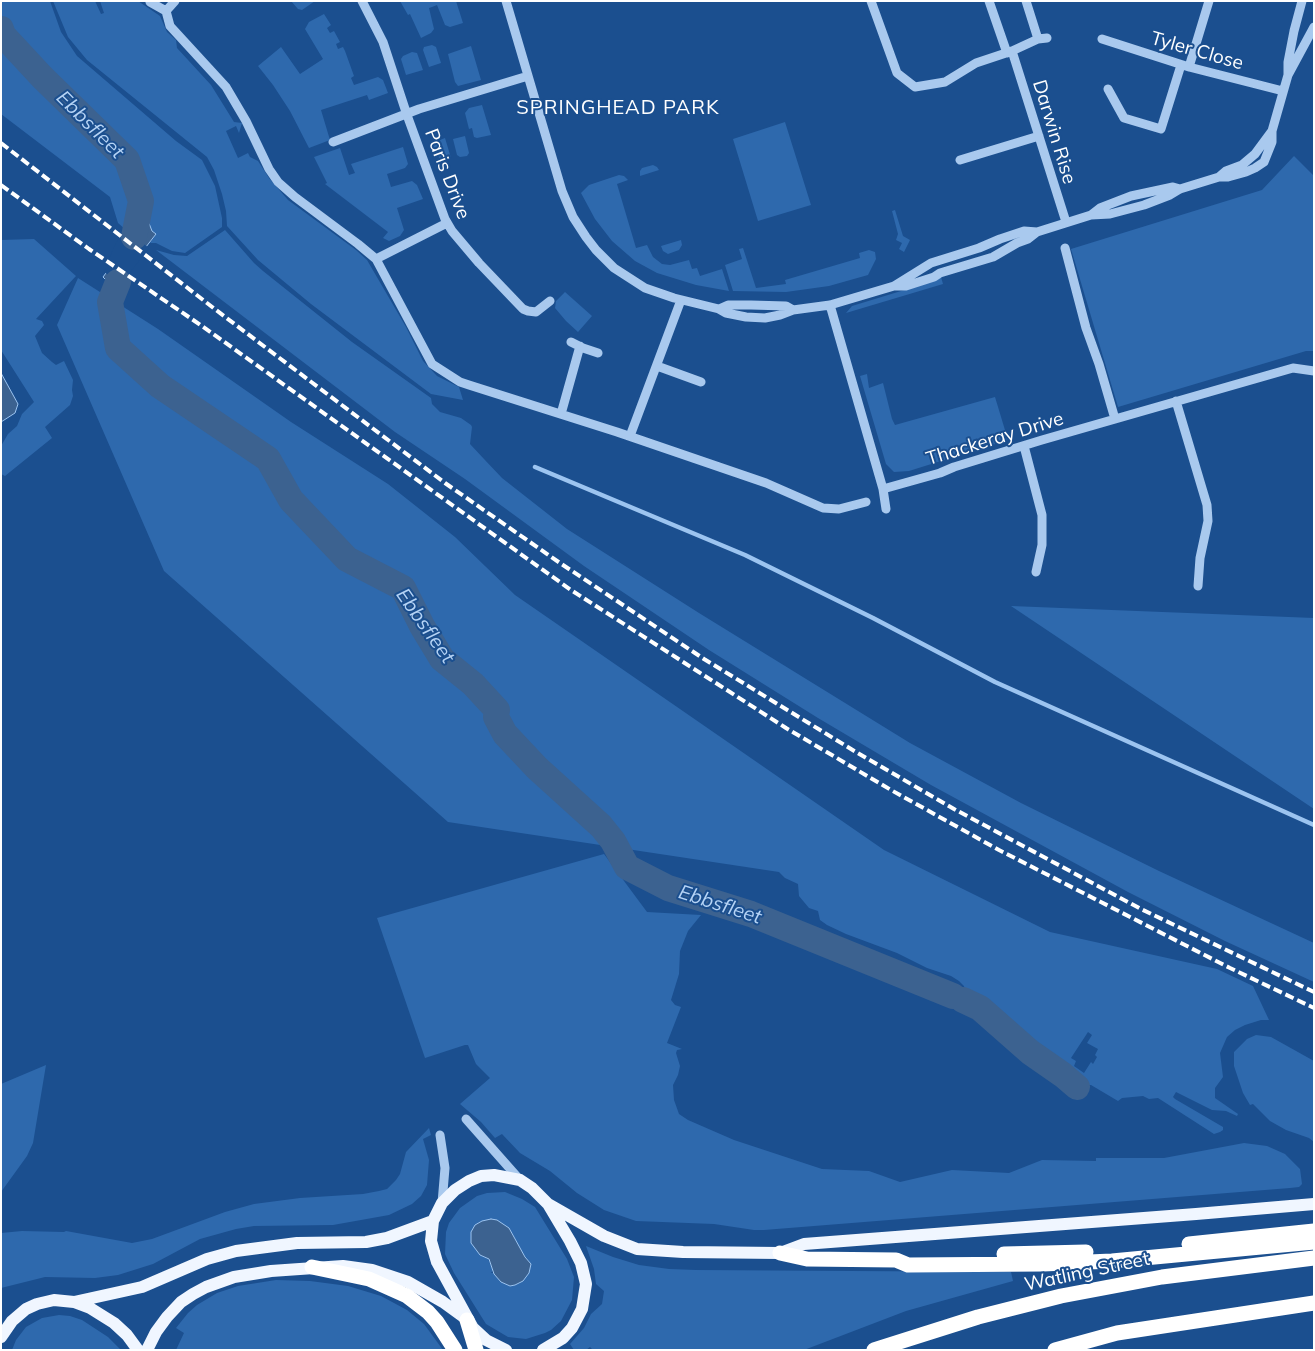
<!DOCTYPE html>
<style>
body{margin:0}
#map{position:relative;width:1315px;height:1351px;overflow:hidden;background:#1b4f8f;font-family:Mulish,sans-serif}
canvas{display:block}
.frame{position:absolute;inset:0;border:2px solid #fff;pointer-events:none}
</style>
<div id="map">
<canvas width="1315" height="1351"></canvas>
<div class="frame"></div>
</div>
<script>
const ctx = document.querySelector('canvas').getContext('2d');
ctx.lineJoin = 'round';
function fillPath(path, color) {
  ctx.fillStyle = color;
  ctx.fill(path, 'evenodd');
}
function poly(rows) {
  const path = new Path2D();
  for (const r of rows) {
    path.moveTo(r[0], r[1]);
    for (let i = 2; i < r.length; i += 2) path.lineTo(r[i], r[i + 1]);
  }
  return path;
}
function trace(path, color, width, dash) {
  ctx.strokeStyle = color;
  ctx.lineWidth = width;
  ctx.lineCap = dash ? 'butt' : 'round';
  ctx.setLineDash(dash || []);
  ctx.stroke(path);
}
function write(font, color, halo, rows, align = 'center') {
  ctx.font = font + ' Mulish,sans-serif';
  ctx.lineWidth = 4;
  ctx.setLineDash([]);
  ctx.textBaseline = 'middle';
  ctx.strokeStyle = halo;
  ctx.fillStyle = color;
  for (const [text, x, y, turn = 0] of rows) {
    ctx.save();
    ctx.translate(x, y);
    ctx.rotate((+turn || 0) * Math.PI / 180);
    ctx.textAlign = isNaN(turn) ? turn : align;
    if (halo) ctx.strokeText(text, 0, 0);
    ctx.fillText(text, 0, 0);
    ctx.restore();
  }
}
fillPath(poly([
 [1,1,50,1,61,32,77,56,176,141,202,160,215,186,222,218,222,227,185,253,172,251,156,243,150,243,156,234,152,231,147,218,141,216,126,230,118,223,110,197,1,114],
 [53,1,95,1,101,14,104,13,100,1,138,1,160,16,167,32,176,40,177,48,211,85,234,122,242,123,239,133,236,126,226,131,238,158,248,153,250,157,258,161,269,178,288,200,356,250,367,260,406,327,423,361,437,376,459,387,463,400,431,394,311,304,258,260,227,226,226,211,222,194,214,170,207,157,87,60,68,37],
 [291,1,315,1,302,10,298,9],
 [400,1,456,1,463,23,450,27,445,25,437,5,432,7,429,8,434,29,431,33,421,38,410,14,408,15],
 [324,14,331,25,327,28,330,33,334,31,340,42,336,44,338,49,343,47,345,51,354,76,351,78,354,85,378,77,383,80,388,93,369,100,367,95,321,110,330,140,309,148,290,111,273,85,258,66,281,47,300,74,323,59,305,29,309,22],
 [432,45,436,47,441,63,429,67,423,50,424,47],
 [471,46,481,80,458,86,455,82,448,54],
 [412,52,417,53,423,70,406,75,401,59,403,56],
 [482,105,491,135,477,138,474,137,472,128,469,129,465,113,469,108],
 [785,122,811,205,758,221,733,139],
 [465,136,469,153,467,156,460,157,457,155,453,139],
 [445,138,451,158,449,160,441,162,432,143],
 [403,147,408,164,405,168,387,174,391,187,412,181,417,185,423,199,397,208,404,230,400,236,389,241,383,238,388,232,325,184,327,183,314,157,340,148,349,175,355,173,351,164],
 [1294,156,1314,176,1314,351,1306,351,1118,407,1071,249,1262,190],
 [653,165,657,167,659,170,640,176,640,171,642,168],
 [619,175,624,176,628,180,617,184,636,248,647,245,653,257,662,264,670,265,689,260,692,269,697,268,700,276,722,269,729,291,696,285,657,273,635,261,612,241,595,219,581,193,589,185],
 [895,210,903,236,910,240,904,252,899,249,902,243,896,240,898,234,892,211],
 [225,230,254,263,263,271,352,342,431,398,432,404,440,412,461,418,471,425,472,427,470,444,484,459,502,478,567,529,699,613,910,743,1021,803,1159,871,1314,943,1314,982,1225,941,1128,892,931,785,818,718,709,650,584,566,465,479,395,432,156,250,174,255,187,256],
 [34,239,76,276,36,319,42,321,44,325,35,336,42,353,52,362,56,365,64,361,73,380,72,390,73,396,70,405,45,427,52,438,5,476,1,474,1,446,8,434,17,426,22,414,34,402,1,350,1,240],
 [681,240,682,245,679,250,668,254,663,251,661,246],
 [743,248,756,288,786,284,785,280,860,258,859,253,869,250,875,252,876,259,868,275,829,286,786,292,733,291,725,265,742,259,739,249],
 [941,277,943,284,846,313,852,306,937,280],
 [78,278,158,329,291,422,388,484,455,537,515,595,884,850,1050,932,1217,969,1253,986,1269,1020,1261,1020,1245,1025,1235,1030,1227,1037,1220,1053,1223,1077,1215,1088,1215,1098,1238,1114,1237,1116,1226,1111,1212,1110,1176,1092,1173,1097,1175,1099,1223,1127,1223,1130,1220,1132,1214,1134,1158,1098,1149,1099,1143,1096,1122,1098,1118,1101,1091,1085,1085,1085,1078,1093,1076,1091,1073,1095,1066,1090,1064,1092,1045,1068,1057,1056,1057,1055,1041,1066,1041,1063,1015,1047,984,1024,959,1011,965,992,964,986,959,981,951,976,927,968,897,953,846,934,827,925,820,920,818,911,809,908,799,896,798,884,785,878,779,872,448,822,164,571,57,325],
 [1088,1032,1092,1035,1087,1043,1098,1049,1095,1055,1097,1057,1093,1064,1091,1062,1084,1073,1074,1066,1076,1061,1071,1058],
 [565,292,592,316,578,332,566,321,555,308,556,301],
 [867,374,869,388,883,383,892,419,895,425,995,397,1008,440,909,471,894,472,886,464,860,376],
 [1011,606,1314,618,1314,809],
 [604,854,647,912,701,915,688,931,680,951,679,974,671,1000,675,1005,681,1007,667,1043,682,1049,677,1050,676,1053,680,1066,678,1075,673,1085,674,1100,679,1114,688,1120,734,1140,822,1169,869,1171,900,1182,952,1170,1009,1173,1042,1160,1096,1161,1096,1158,1164,1158,1244,1143,1267,1146,1285,1154,1300,1169,1302,1184,1299,1187,1290,1188,764,1230,754,1230,714,1224,636,1221,604,1210,577,1193,550,1171,520,1153,502,1134,495,1138,481,1122,460,1104,490,1078,476,1064,468,1045,465,1045,425,1058,377,918],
 [1256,1035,1271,1037,1314,1061,1314,1142,1309,1138,1286,1130,1270,1121,1253,1104,1250,1105,1243,1093,1234,1066,1234,1052,1247,1039],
 [46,1065,33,1143,27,1156,1,1192,1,1084],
 [429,1128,431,1135,423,1139,429,1160,427,1185,421,1196,412,1204,389,1215,333,1225,254,1226,236,1229,200,1239,153,1264,118,1275,95,1278,45,1277,1,1288,1,1233,22,1231,64,1232,66,1231,132,1243,152,1239,225,1212,254,1204,300,1198,363,1194,379,1191,387,1189,396,1180,400,1174,406,1152],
 [505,1192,522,1199,535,1207,567,1259,574,1277,572,1300,561,1321,551,1330,545,1333,526,1339,508,1337,486,1324,454,1273,445,1254,446,1232,449,1223,460,1208,477,1196,487,1193],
 [485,1220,512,1233,521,1251,531,1264,529,1273,520,1283,512,1286,501,1282,494,1273,491,1273,493,1270,488,1259,482,1256,475,1249,478,1223],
 [586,1246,613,1257,639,1265,669,1269,696,1270,1011,1272,1013,1281,906,1311,804,1350,593,1350,590,1347,586,1350,574,1350,570,1344,584,1328,591,1314,602,1304,604,1291,596,1284,594,1269],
 [276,1280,310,1281,348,1286,381,1296,407,1310,424,1324,443,1350,176,1350,184,1333,176,1328,188,1313,197,1305,217,1293,238,1286],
 [59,1315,70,1316,82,1320,108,1337,121,1350,12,1350,16,1340,26,1327,42,1318]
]), '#2e69ad');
const water = poly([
 [141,216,147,218,152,231,156,234,118,283,108,290,104,287,107,281,103,277,106,273,126,230,133,224,135,218,141,216],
 [1,373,18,404,15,413,1,422,1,373],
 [491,1219,497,1220,509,1228,525,1257,531,1264,529,1273,523,1281,515,1285,510,1286,501,1282,494,1274,489,1259,480,1255,471,1243,471,1232,475,1225,482,1221,491,1219]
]);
fillPath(water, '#3c6290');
trace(water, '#9cc4f0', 1);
fillPath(poly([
 [124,228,149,248,121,284,104,272,113,249]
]), '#1b4f8f');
trace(poly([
 [535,467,745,555,873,618,995,682,1314,825]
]), '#9cc4f0', 4.5);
trace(poly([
 [1,29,3,35,42,77,127,160,141,201,134,237],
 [118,282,110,302,118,348,160,386,268,459,291,500,347,559,403,588,422,626,442,659,473,684,497,710,496,717,505,734,537,768,601,826,613,841,627,867,668,888,751,914,953,996],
 [963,1000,980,1008,1030,1052,1063,1075,1077,1087]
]), '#3c6290', 26);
trace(poly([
 [362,1,383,42,407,115,445,219,452,231,479,263,523,309,528,311,536,312,550,301],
 [506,1,562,191,573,217,586,237,596,250,614,268,645,288,674,298,719,309,726,313,746,317,765,318,780,315,793,310,830,305,894,286,931,263,979,248,1000,239,1024,231,1037,232,1091,215,1110,214,1144,205,1170,195,1180,189,1219,177,1226,171,1242,165,1255,154,1272,131],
 [871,1,897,73,915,87,945,82,976,63,1012,51,1038,39,1047,38],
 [989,1,1007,53],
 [1026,1,1038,39],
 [150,2,166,11,170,26,226,87,246,121,269,169,278,182,295,197,358,244,376,259,432,364,460,382,469,385,617,432,766,483,823,508,839,509,866,502],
 [166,11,175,1],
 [1102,39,1189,67,1283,91],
 [1012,51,1066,222],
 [1189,67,1209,1],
 [1288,75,1288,62,1294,31,1302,1],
 [1108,89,1124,118,1161,129,1181,65],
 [333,142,419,109,528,76],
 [960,160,1039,136],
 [1219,177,1228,177,1246,172,1255,168,1264,162,1272,142,1272,131,1288,75,1314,27],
 [1091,215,1100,208,1131,196,1173,187,1180,189],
 [1065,248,1086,328,1099,364,1115,419],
 [376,259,447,223],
 [894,286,906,286,934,277,940,273,993,257,1017,243,1028,239,1037,232],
 [830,305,883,489,940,473,954,467,1042,440,1293,368,1314,371],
 [719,309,728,305,751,305,786,306,793,310],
 [571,342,583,348,598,353],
 [657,366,701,382],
 [1176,401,1207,505,1208,521,1200,558,1198,586],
 [561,414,580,346],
 [630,436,681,300],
 [1024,446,1042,515,1042,545,1036,572],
 [883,489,886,509],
 [466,1119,520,1180],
 [440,1135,445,1168,442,1203]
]), '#a9c9ee', 9);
trace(poly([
 [548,1204,604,1236,637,1249,683,1252,780,1253,804,1244,1196,1214,1314,1204],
 [74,1302,90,1308,114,1323,127,1335,138,1350],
 [1,1337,12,1321,26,1309,37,1304,54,1300,74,1302,142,1287,207,1259,236,1251,297,1243,366,1242,387,1238,433,1221],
 [147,1350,156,1332,167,1317,181,1302,193,1294,206,1287,234,1277,271,1271,343,1266,372,1270,408,1282,443,1302,465,1318],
 [506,1350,486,1340,473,1328,437,1262,431,1241,433,1221,442,1203,455,1190,469,1181,481,1176,494,1175,520,1180,532,1188,548,1204,570,1241,581,1263,586,1284,582,1309,572,1328,563,1338,543,1350]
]), '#f0f6ff', 12);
trace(poly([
 [1189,1244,1314,1231],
 [780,1253,807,1259,896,1260,908,1265,1043,1264,1112,1261,1314,1242],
 [1004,1254,1086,1252],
 [312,1267,369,1279,407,1296,428,1312,437,1322,455,1350],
 [467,1320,476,1350],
 [874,1350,978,1317,1061,1296,1162,1277,1314,1258],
 [1055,1350,1117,1333,1314,1303]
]), '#fff', 15);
trace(poly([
 [1,143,216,310,445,483,560,563,704,659,856,752,954,809,1141,909,1314,992],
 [1,185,89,249,202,326,571,590,786,728,891,790,999,850,1230,968,1314,1008]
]), '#fff', 4, [9, 4]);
write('19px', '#fff', '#1b4f8f', [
 ["Tyler Close",1197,51,16],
 ["Darwin Rise",1054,132,73],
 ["Paris Drive",447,174,69],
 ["Thackeray Drive",995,439,-17],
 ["Watling Street",1087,1272,-12]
]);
ctx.letterSpacing = '1px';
write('20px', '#fff', '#1b4f8f', [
 ["SPRINGHEAD PARK",618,108]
]);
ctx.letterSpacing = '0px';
write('italic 20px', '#b5d3f5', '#1b4f8f', [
 ["Ebbsfleet",90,125,45],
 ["Ebbsfleet",425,626,55],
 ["Ebbsfleet",720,905,18]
]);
</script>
